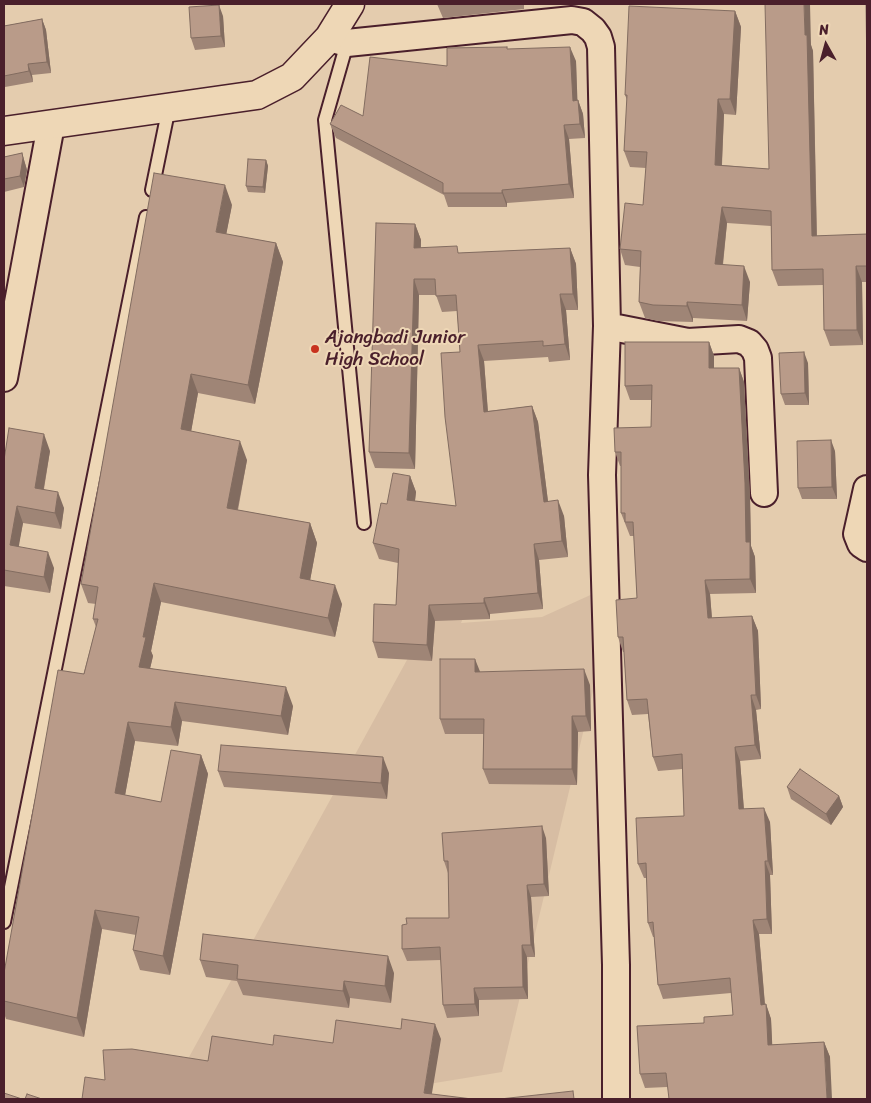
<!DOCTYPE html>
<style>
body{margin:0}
#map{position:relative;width:871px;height:1103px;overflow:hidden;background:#e4ccae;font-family:Sriracha,sans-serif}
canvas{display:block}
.frame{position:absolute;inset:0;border:5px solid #4a1f2b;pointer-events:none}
.north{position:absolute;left:801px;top:20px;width:50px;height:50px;-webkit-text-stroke:4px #eed7b6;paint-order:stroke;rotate:353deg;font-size:14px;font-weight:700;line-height:20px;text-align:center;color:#4a1f2b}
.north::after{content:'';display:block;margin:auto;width:18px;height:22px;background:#4a1f2b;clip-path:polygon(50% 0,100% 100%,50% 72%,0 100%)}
</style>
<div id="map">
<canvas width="871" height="1103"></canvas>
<div class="frame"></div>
<div class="north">N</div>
</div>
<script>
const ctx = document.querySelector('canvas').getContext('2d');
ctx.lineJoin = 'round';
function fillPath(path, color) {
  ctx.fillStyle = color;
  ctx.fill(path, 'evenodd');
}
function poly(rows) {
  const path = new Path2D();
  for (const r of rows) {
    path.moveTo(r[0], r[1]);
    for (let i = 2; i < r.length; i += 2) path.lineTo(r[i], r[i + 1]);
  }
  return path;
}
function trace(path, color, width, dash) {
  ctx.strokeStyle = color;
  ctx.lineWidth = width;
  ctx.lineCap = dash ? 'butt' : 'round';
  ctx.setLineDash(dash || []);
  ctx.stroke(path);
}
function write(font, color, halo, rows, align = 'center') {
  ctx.font = font + ' Sriracha,sans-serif';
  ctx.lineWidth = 4;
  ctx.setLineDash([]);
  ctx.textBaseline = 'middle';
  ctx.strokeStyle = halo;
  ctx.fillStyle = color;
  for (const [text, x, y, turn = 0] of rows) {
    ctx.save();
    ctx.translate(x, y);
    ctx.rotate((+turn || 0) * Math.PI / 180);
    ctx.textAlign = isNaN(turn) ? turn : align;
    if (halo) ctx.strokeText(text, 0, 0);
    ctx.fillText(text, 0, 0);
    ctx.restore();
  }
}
fillPath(poly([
 [458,567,484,569,461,623,542,617,619,582,502,1072,337,1099,166,1099]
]), '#d7bda3');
const lane = poly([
 [347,43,325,120,364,523],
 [152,190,169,107],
 [4,922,146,217]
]);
const street = poly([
 [329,38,347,43,572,20,583,22,593,30,598,37,601,47,607,326,602,475,616,965,616,1099],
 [607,326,688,342,739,339,749,343,755,350,758,358,764,493],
 [4,378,51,125],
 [867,489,857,534,861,544,867,548]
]);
const secondary = poly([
 [4,131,257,95,292,77,329,38,350,4]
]);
trace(lane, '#4a1f2b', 16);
trace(street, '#4a1f2b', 30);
trace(secondary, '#4a1f2b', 31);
trace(lane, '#eed7b6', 12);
trace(street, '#eed7b6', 26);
trace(secondary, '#eed7b6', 28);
fillPath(poly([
 [437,4,524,4,524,9,443,18],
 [735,11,741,27,736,115,724,114,722,165,769,169,811,45,813,51,817,236,867,234,867,282,862,282,863,345,830,346,824,330,823,285,778,286,772,270,771,226,727,223,723,265,750,282,747,321,693,318,693,322,658,321,645,318,639,302,640,267,625,265,620,249,643,205,646,168,630,167,624,151,627,100,625,95],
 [223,16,225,47,195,50,191,38],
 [42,19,46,30,51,73,32,75,33,82,5,87,4,84,4,26],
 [507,49,576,61,577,100,578,100,583,114,585,138,569,139,574,198,507,203,507,207,448,207,444,195,336,138,330,124,363,116],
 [22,153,27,170,24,187,4,192,4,157],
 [266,160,268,166,265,193,248,192,246,186],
 [232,205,226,234,276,243,283,262,255,404,198,393,191,431,247,460,238,510,310,523,317,543,310,580,342,604,335,637,161,602,151,651,153,656,150,668,293,706,288,735,182,721,178,746,135,741,125,795,161,802,201,755,208,774,170,975,140,970,133,950,136,935,102,929,84,1037,6,1019,4,1013,4,973,96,627,93,619,96,604,88,603,81,584],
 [415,224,421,240,421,248,460,253,570,248,576,264,578,310,566,310,570,360,549,362,548,357,484,361,488,411,532,406,538,422,548,501,564,516,568,557,539,560,543,609,490,614,490,619,435,621,432,661,378,658,373,642,396,605,398,563,379,559,373,543,387,504,410,476,416,492,415,501,456,506,460,352,457,311,442,312,436,295,419,295,415,469,375,468,369,452],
 [709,342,714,356,714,368,739,368,744,382,750,497,751,546,755,557,756,593,710,594,712,618,752,616,758,631,761,709,756,710,761,759,740,761,744,809,770,822,773,875,770,875,772,934,759,934,765,1004,766,1004,771,1019,772,1045,824,1042,830,1057,667,1087,645,1088,640,1074,704,1023,733,1015,731,993,663,999,658,985,654,937,653,937,648,923,647,878,644,878,638,864,684,816,682,769,658,771,653,757,648,714,632,715,627,700,624,652,623,652,618,637,637,598,634,536,630,536,621,513,621,466,620,466,615,452,651,427,652,400,630,400,625,386],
 [808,363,809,405,785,405,781,394],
 [50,451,44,489,64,508,61,529,23,523,18,547,54,568,50,593,4,586,4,460],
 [835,451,837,499,802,499,798,488],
 [480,672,590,685,591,731,578,732,577,785,489,784,483,769,484,734,445,734,440,719],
 [218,771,389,773,387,799,224,787],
 [787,787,839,796,843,807,831,825,791,799],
 [546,838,549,896,531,897,535,957,527,957,528,999,479,1000,479,1016,447,1018,443,1005,441,960,407,961,402,949,407,924,449,918,448,873,444,861],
 [200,960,394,973,391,1003,350,998,349,1008,243,995,237,981,206,977]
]), '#9f8576');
fillPath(poly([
 [804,4,810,4,811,45,813,51,817,252,812,236],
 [219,5,223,16,225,47,221,36],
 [735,11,741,27,736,115,730,99],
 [42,19,46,30,51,73,47,62],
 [570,47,576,61,578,115,573,101],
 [28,64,32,75,33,82,29,71],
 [718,99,724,114,721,181,715,165],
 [578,100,583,114,585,138,580,124],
 [564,125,569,139,574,198,569,184],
 [22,153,27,170,24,187,20,176],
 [266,160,268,166,265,193,263,187],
 [225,185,232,205,223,251,216,232],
 [502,190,507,203,507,207,502,193],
 [722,207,727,223,721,280,715,264],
 [415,224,421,240,420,264,414,248],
 [276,243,283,262,255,404,248,385],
 [570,248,576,264,578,310,573,294],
 [744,266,750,282,747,321,742,305],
 [856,266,862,282,863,345,857,330],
 [414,279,419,295,415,469,409,453],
 [560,294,566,310,570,360,565,344],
 [687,302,693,318,693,322,687,306],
 [709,342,714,356,714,383,709,368],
 [478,345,484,361,489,428,484,412],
 [804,352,808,363,809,405,805,393],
 [739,368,744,382,750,497,751,546,755,557,756,593,750,579,746,542],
 [191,374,198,393,188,449,181,429],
 [532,406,538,422,550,518,544,502],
 [44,434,50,451,41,504,35,488],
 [831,440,835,451,837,499,832,487],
 [240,441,247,460,234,527,227,508],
 [410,476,416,492,413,516,407,500],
 [58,492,64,508,61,529,55,513],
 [558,500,564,516,568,557,562,541],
 [17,506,23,523,16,562,10,545],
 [310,523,317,543,307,597,300,578],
 [534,544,539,560,543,609,538,593],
 [48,552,54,568,50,593,44,577],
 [705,580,710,594,713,633,708,618],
 [154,583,161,602,151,651,153,656,146,686,139,667,143,637],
 [335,585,342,604,335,637,328,618],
 [484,598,490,614,490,619,484,603],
 [429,605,435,621,432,661,427,645],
 [752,616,758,631,761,709,756,695],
 [475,659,481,674,475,672],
 [584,669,590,685,591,731,586,716],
 [286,687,293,706,288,735,281,716],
 [751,695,756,710,761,759,755,745],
 [175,702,182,721,178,746,171,727],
 [572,716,578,732,577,785,572,769],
 [128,722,135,741,122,812,115,793],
 [735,747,740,761,745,824,739,809],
 [201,755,208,774,170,975,163,956],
 [383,757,389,773,387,799,381,783],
 [839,796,843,807,831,825,826,814],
 [764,808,770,822,773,875,768,861],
 [542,826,546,838,549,896,544,884],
 [765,861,770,875,772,934,767,919],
 [527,885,531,897,535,957,531,945],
 [95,910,102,929,84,1037,77,1018],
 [753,920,759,934,766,1019,761,1005],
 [522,945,527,957,528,999,523,987],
 [388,956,394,973,391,1003,385,986],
 [344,981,350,998,349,1008,343,991],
 [474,988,479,1000,479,1016,475,1004],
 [766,1004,771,1019,773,1060,768,1045],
 [435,1024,441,1039,431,1099,424,1093],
 [824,1042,830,1057,832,1099,827,1099]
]), '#826c60');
const building = poly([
 [765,4,804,4,805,35,807,35,812,236,867,234,867,266,856,266,857,330,824,330,823,269,772,270,771,211,722,207,715,264,744,266,742,305,687,302,687,306,653,305,639,302,641,251,620,249,625,203,643,205,647,152,624,151,627,95,625,95,629,6,735,11,730,99,718,99,715,165,769,169,765,4],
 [866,4,867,4,867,77,866,4],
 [219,5,221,36,191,38,189,7,219,5],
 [42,19,47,62,28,64,29,71,4,76,4,26,42,19],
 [507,47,507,49,570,47,573,101,578,100,580,124,564,125,569,184,502,190,502,193,443,193,443,183,330,124,341,105,363,116,370,57,447,66,447,48,507,47],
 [22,153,23,158,20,176,4,179,4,157,22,153],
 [248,159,266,160,263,187,246,186,248,159],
 [154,173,225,185,216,232,276,243,248,385,191,374,181,429,240,441,227,508,310,523,300,578,335,585,328,618,154,583,143,637,146,637,139,667,286,687,281,716,175,702,171,727,128,722,115,793,161,802,171,750,201,755,163,956,133,950,139,917,95,910,77,1018,4,1001,4,973,58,670,84,674,98,619,93,619,98,587,81,584,154,173],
 [376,223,415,224,414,248,457,246,458,253,570,248,573,294,560,294,565,344,543,346,543,341,478,345,484,412,532,406,544,502,558,500,562,541,534,544,538,593,484,598,484,603,429,605,427,645,373,642,374,604,396,605,399,549,373,543,381,503,387,504,393,473,410,476,407,500,456,506,445,417,441,353,460,352,456,295,436,296,435,279,414,279,409,453,369,452,376,223],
 [625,342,709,342,709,368,739,368,745,483,746,542,750,542,750,579,705,580,708,618,752,616,756,695,751,695,755,745,735,747,739,809,764,808,768,861,765,861,767,919,753,920,761,1005,766,1004,768,1045,824,1042,827,1099,669,1099,666,1073,640,1074,637,1026,704,1023,704,1017,733,1015,730,978,658,985,653,922,648,923,646,863,638,864,636,818,684,816,682,754,653,757,647,699,627,700,623,637,618,637,616,600,637,598,633,522,625,522,625,513,621,513,621,452,615,452,614,428,651,427,652,385,625,386,625,342],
 [804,352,805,393,781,394,779,353,804,352],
 [9,428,44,434,35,488,58,492,55,513,17,506,10,545,48,552,44,577,4,570,4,460,9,428],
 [831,440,832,487,798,488,797,441,831,440],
 [440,659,475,659,475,672,584,669,586,716,572,716,572,769,483,769,484,719,440,719,440,659],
 [221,745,383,757,381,783,218,771,221,745],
 [800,769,839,796,826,814,787,787,800,769],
 [542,826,544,884,527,885,531,945,522,945,523,987,474,988,475,1004,443,1005,440,947,402,949,402,925,407,924,406,918,449,918,448,861,444,861,442,833,542,826],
 [203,934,388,956,385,986,344,981,343,991,237,979,238,965,200,960,203,934],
 [402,1019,435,1024,424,1093,472,1099,82,1099,85,1077,105,1080,103,1050,132,1049,208,1061,212,1036,273,1045,274,1035,333,1043,336,1020,401,1029,402,1019],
 [573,1091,574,1099,500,1099,573,1091],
 [4,1093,22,1099,4,1099,4,1093],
 [27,1094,42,1099,25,1099,27,1094]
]);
fillPath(building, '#b99b89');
trace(building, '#826c60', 1);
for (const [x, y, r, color] of [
 [315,349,5,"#c8321e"]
]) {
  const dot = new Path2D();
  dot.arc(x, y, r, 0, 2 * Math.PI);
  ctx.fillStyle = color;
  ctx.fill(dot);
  trace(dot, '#eed7b6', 2);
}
write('19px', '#4a1f2b', '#eed7b6', [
 ["Ajangbadi Junior",325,338],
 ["High School",325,360]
], 'left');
</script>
